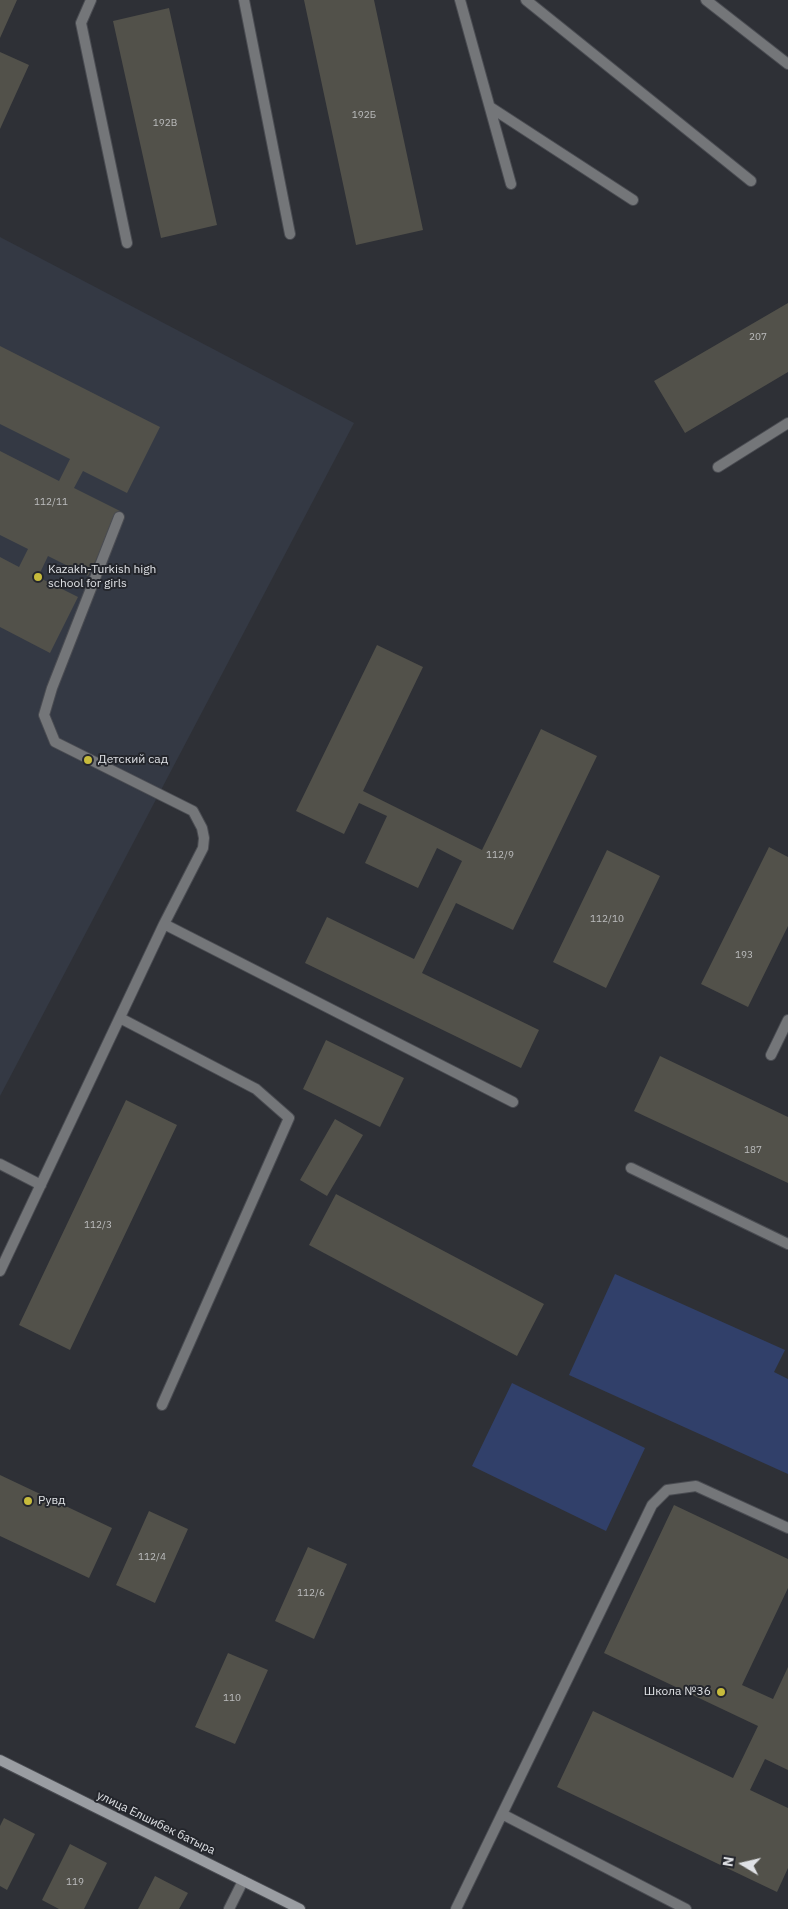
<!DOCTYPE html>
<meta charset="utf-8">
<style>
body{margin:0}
#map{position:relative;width:788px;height:1909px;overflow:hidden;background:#2e3036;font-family:"IBM Plex Sans",sans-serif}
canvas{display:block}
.north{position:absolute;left:718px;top:1839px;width:50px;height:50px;-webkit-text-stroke:4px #24262c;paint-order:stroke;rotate:279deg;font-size:14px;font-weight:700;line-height:20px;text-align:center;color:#dfe1e5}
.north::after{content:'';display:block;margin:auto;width:18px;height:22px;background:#dfe1e5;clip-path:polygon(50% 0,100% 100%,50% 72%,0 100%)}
</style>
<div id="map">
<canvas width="788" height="1909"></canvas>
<div class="north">N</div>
</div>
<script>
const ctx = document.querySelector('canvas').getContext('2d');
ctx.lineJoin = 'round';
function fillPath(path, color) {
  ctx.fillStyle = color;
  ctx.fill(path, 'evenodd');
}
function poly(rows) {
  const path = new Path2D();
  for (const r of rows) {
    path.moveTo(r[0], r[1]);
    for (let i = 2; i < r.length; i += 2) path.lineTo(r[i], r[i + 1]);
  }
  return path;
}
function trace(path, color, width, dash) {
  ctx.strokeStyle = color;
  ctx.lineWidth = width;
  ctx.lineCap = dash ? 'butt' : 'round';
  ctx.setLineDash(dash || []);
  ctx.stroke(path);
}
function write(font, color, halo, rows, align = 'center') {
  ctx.font = font + ' "IBM Plex Sans",sans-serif';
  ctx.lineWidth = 4;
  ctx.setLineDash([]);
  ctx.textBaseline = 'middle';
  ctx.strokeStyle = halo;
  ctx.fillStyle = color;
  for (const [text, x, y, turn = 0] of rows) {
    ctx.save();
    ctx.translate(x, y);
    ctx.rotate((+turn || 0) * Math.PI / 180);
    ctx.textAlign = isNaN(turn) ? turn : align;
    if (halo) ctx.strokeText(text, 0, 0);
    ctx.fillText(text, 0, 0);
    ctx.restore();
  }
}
fillPath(poly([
 [0,237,354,423,0,1096]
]), '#343944');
fillPath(poly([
 [615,1274,785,1350,774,1372,788,1379,788,1474,569,1375],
 [512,1383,645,1448,606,1531,472,1466]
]), '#31406a');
fillPath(poly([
 [0,0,17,0,0,38],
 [304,0,374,0,423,230,356,245],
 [169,8,217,225,161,238,113,21],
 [0,52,29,65,0,129],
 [788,303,788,372,685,433,654,381],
 [0,346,160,427,127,493,83,471,74,488,120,511,88,576,48,556,38,577,78,597,50,653,0,627,0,557,19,567,28,549,0,535,0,451,59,481,70,459,0,424],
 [377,645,423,667,363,791,482,850,541,729,597,756,513,930,456,903,422,973,539,1030,521,1068,305,963,327,917,414,959,462,861,437,848,418,888,365,863,387,816,359,803,344,834,296,811],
 [769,847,788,857,788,926,748,1007,701,984],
 [607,850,660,876,606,988,553,962],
 [326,1040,404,1078,380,1127,303,1089],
 [660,1056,788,1117,788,1183,634,1111],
 [126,1100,177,1125,70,1350,19,1325],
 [335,1119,363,1135,327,1196,300,1180],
 [336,1194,544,1304,517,1356,309,1245],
 [0,1475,112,1528,89,1578,0,1536],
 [674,1505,788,1559,788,1588,742,1685,773,1699,788,1667,788,1770,765,1759,750,1790,788,1808,788,1868,777,1892,557,1787,593,1711,733,1778,758,1726,604,1653],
 [149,1511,188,1529,155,1603,116,1585],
 [308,1547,347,1564,314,1639,275,1621],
 [228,1653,268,1670,235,1744,195,1727],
 [4,1818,35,1834,7,1890,0,1886,0,1826],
 [70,1844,107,1863,84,1909,59,1909,42,1900],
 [155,1876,188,1893,179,1909,138,1909]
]), '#52514a');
const lane = poly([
 [91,0,81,23,127,243],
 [244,0,290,234],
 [460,0,511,184],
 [526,0,751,181],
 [706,0,788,64],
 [490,107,633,200],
 [164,924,513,1102],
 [120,1018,256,1089,289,1118,162,1405],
 [771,1055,788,1020],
 [0,1164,41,1185],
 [631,1168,788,1244],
 [0,1271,164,924,203,848,204,838,202,828,193,811,55,742,44,715,52,688,119,517],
 [502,1814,686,1909],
 [456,1909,652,1505,667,1490,696,1486,788,1528]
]);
const street = poly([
 [718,467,788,423],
 [229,1909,243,1881]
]);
const secondary = poly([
 [0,1760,300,1909]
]);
trace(lane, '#4a4c52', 12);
trace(street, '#4a4c52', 12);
trace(secondary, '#4a4c52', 12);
trace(lane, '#747679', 10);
trace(street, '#747679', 10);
trace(secondary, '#9a9da2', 10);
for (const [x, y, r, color] of [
 [38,577,5,"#c7bb3c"],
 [88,760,5,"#c7bb3c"],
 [28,1501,5,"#c7bb3c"],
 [721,1692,5,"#c7bb3c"]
]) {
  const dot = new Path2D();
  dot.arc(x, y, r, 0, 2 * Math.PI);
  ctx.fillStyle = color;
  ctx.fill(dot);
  trace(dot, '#24262c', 2);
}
write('10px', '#bcbdbe', null, [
 ["192Б",364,115],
 ["192В",165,123],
 ["207",758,337],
 ["112/11",51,502],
 ["112/9",500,855],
 ["112/10",607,919],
 ["193",744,955],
 ["187",753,1150],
 ["112/3",98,1225],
 ["112/4",152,1557],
 ["112/6",311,1593],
 ["110",232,1698],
 ["119",75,1882]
]);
write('12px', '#dfe1e5', '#24262c', [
 ["Kazakh-Turkish high",48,570],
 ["school for girls",48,584],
 ["Детский сад",98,760],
 ["Рувд",38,1501],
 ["Школа №36",711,1692,"right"]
], 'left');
write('12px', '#dfe1e5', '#24262c', [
 ["улица Елшибек батыра",156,1823,26]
]);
</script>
